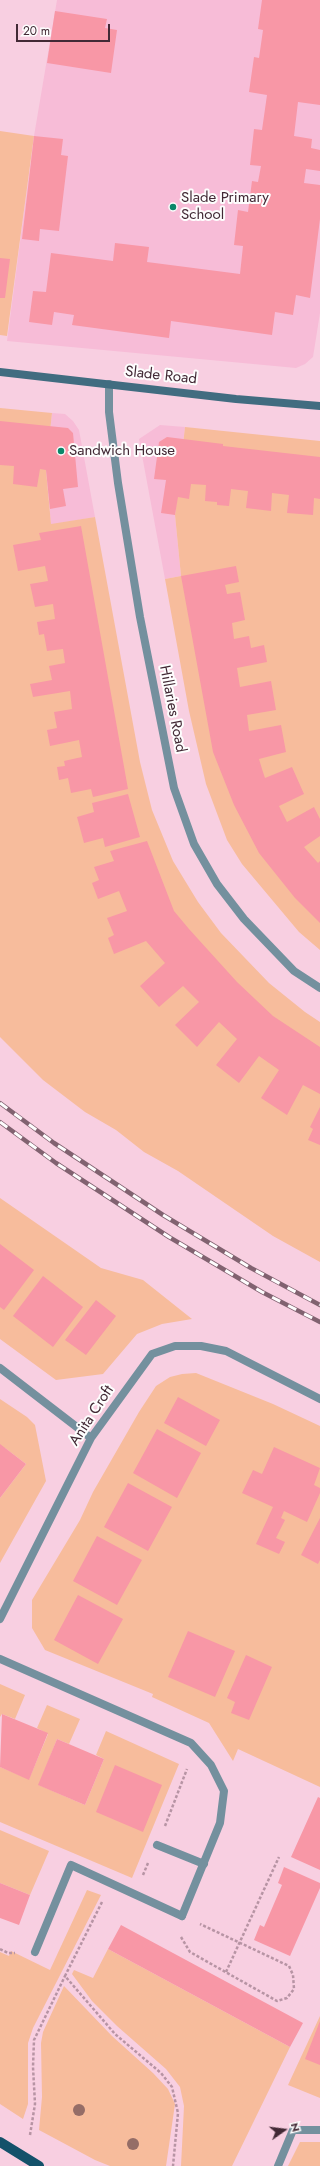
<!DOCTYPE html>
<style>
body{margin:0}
#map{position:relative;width:320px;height:2166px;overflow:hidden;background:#f8cfe1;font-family:Jost,sans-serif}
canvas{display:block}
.north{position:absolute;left:264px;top:2110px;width:40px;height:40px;-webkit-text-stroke:3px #fdfdfd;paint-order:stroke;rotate:76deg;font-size:11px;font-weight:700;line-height:16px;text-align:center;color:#422935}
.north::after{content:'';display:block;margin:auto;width:14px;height:18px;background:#422935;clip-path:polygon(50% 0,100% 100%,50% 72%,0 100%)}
.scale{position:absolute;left:16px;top:24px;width:94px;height:18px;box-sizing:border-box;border:2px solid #422935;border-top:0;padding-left:5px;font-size:12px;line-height:14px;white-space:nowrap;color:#422935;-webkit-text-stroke:3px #fdfdfd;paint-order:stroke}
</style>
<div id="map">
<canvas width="320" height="2166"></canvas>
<div class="north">N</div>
<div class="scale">20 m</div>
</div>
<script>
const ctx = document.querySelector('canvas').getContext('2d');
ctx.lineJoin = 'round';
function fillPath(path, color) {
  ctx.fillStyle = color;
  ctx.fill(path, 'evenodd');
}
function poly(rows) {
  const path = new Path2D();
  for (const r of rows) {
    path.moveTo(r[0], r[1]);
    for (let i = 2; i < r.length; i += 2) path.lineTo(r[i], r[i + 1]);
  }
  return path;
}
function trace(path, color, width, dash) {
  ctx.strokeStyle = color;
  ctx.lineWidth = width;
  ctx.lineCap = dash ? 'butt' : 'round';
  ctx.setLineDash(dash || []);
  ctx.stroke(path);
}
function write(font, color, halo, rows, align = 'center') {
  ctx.font = font + ' Jost,sans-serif';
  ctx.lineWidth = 4;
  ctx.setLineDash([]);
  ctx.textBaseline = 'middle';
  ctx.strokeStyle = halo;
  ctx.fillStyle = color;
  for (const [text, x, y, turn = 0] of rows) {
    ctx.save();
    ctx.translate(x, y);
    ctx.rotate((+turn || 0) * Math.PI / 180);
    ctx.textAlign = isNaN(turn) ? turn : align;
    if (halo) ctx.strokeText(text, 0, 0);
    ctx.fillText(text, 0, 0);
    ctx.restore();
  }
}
fillPath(poly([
 [57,0,320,0,320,313,313,357,305,364,296,368,7,341,34,136],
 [52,413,65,414,73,421,79,430,95,517,51,525,46,470],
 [160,425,185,427,175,515,181,576,165,579,139,439]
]), '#f7bcd7');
fillPath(poly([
 [0,131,34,136,7,336,0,335],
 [0,408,52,413,46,470,51,524,95,517,140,762,152,810,173,861,198,902,221,933,269,983,305,1012,320,1022,320,1262,273,1236,178,1171,144,1152,116,1130,85,1112,43,1080,0,1037],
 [185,427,320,441,320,950,299,932,242,864,227,840,206,784,189,711,165,579,181,576,175,515],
 [0,1198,101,1268,143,1280,192,1319,162,1324,137,1334,103,1374,56,1380,0,1339],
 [196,1373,273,1404,320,1426,320,1787,238,1749,233,1761,209,1723,152,1697,153,1694,45,1650,32,1628,32,1600,80,1520,93,1492,139,1412,156,1386,170,1377,182,1374],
 [0,1399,27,1417,35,1425,46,1481,0,1563,0,1498,26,1464,5,1448,0,1455],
 [0,1684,25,1695,15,1719,2,1714,0,1717],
 [47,1705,80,1719,69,1744,57,1739,39,1785,85,1805,104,1759,96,1755,106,1731,179,1764,132,1878,0,1822,0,1767,29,1779,48,1734,37,1728],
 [0,1830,49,1851,30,1895,0,1883],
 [87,1890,101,1895,33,2028,28,2043,28,2104,23,2119,0,2104,0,1952,9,1956,11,1951,50,1970],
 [108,1949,290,2047,232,2166,181,2166,184,2106,180,2087,166,2069,117,2026,92,2001,72,1974,74,1970,93,1978],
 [64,1986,112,2036,153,2073,168,2089,175,2104,166,2166,110,2166,95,2160,39,2130,42,2097,41,2043,43,2032],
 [320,2016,320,2098,288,2085],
 [300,2142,320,2142,320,2166,288,2166]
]), '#f7bc9c');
fillPath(poly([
 [262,0,320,0,320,105,298,102,294,136,312,139,311,148,320,150,320,171,306,169,304,183,320,185,320,219,310,298,296,295,293,315,275,312,272,335,171,321,169,338,72,325,74,315,54,312,52,325,29,322,33,291,46,292,51,253,113,261,115,243,149,247,147,262,240,274,243,246,234,245,238,210,248,212,252,181,258,182,261,166,250,165,254,129,262,130,267,95,249,92,254,57,259,58,263,30,258,29],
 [55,11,107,19,105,28,117,30,111,73,47,63],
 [34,136,63,139,61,155,68,156,59,231,40,229,39,241,22,239],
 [0,258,10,259,5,298,0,298],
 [0,421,68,428,73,433,78,487,63,489,66,506,50,509,46,470,40,469,37,487,13,484,14,466,0,465],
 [167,437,223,444,223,446,320,457,320,499,314,498,313,515,287,513,289,495,272,493,271,511,246,508,248,491,231,489,229,506,217,505,217,502,205,501,206,485,191,484,189,499,178,497,175,515,161,513,166,480,154,479,159,442],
 [81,526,128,789,93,797,91,789,71,793,68,778,59,780,57,767,65,766,64,761,82,757,79,740,50,746,47,730,57,728,54,712,72,709,70,691,33,697,30,684,52,680,49,666,65,663,63,649,47,651,44,634,39,635,37,622,55,619,53,604,35,607,30,584,48,581,45,566,18,571,13,545,41,540,39,533],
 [236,566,239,582,225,585,227,594,240,592,245,620,232,623,234,639,249,636,251,648,264,645,267,662,237,668,240,687,271,681,276,710,247,715,249,731,281,725,286,752,259,759,262,769,265,778,292,767,304,794,279,806,287,822,314,807,320,819,320,836,304,847,318,863,320,861,320,923,295,898,259,853,234,805,213,752,181,576],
 [128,794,140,837,105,847,103,838,84,843,77,817,94,812,92,803],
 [147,841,174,911,189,929,237,982,273,1016,320,1047,320,1094,303,1085,287,1115,261,1098,279,1070,259,1056,239,1083,216,1065,237,1039,219,1022,197,1047,175,1025,199,1002,183,986,159,1007,140,986,165,963,146,941,114,954,108,938,114,935,107,918,127,911,119,891,98,899,92,883,99,880,94,867,114,861,110,851],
 [320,1107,320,1145,308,1140,313,1129,310,1127],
 [0,1244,34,1270,4,1310,0,1307],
 [43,1276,83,1307,53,1347,13,1316],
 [96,1300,116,1316,86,1355,65,1340],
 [178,1397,220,1420,206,1446,164,1423],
 [157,1429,201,1453,177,1498,133,1473],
 [0,1444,26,1464,0,1498],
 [274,1447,320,1468,314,1485,320,1488,320,1493,307,1522,284,1511,281,1518,285,1520,276,1538,285,1542,279,1554,256,1544,273,1507,242,1493,253,1470,262,1474],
 [128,1483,172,1507,148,1551,104,1527],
 [320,1518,320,1560,318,1564,301,1555],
 [97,1536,142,1560,117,1605,73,1581],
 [78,1595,123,1619,98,1664,54,1640],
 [188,1631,235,1651,215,1697,168,1677],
 [246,1655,272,1667,249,1720,231,1713,235,1702,227,1698],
 [2,1714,48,1733,29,1780,0,1767],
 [57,1739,104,1759,85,1805,38,1785],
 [115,1765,162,1785,143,1832,96,1812],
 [318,1797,320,1798,320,1870,291,1857],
 [284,1867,320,1883,320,1888,290,1956,254,1940,260,1925,264,1927,282,1885,278,1883],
 [0,1883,30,1895,19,1925,0,1918],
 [121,1925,303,2023,290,2047,108,1949],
 [320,2021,320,2065,305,2059]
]), '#f897a6');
trace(poly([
 [165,1826,187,1769],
 [143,1875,148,1863],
 [102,1902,65,1976,115,2034,161,2073,172,2087,178,2113,173,2166],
 [181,1937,190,1952,277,2001,287,1998,294,1989,293,1975,289,1966,200,1924],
 [0,1949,8,1953,15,1953],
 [226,1972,279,1857],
 [30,2135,35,2104,33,2067,34,2040,65,1976]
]), '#b794a4', 2.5, [3, 2]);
trace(poly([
 [35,1952,71,1865,182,1916],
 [278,2166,293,2130,320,2130]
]), '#74909e', 8);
trace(poly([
 [109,384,109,412,118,483,140,617,174,788,194,844,217,884,244,919,294,971,320,988],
 [0,1368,91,1438],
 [0,1619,91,1438,152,1354,175,1346,201,1346,226,1351,320,1399],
 [0,1659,191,1743,211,1765,224,1791,220,1823,182,1916],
 [157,1845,204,1864]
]), '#74909e', 8);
trace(poly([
 [0,372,236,399,320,406]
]), '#416c80', 8);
trace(poly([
 [0,2142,39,2166]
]), '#14516a', 10);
const rail = poly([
 [0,1103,54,1143,163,1215,251,1268,320,1305],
 [0,1122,56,1163,169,1237,262,1292,320,1322]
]);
trace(rail, '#816270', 4.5);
trace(rail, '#fdfdfd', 3, [9]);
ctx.fillStyle = '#956d67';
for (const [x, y] of [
 [79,2110],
 [133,2144]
]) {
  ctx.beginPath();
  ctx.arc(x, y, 6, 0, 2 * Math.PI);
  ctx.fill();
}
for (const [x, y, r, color] of [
 [173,207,4,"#0a8769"],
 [61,451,4,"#0a8769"]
]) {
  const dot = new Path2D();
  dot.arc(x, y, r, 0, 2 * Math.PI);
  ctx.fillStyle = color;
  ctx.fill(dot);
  trace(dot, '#fdfdfd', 1.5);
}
write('15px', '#422935', '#fdfdfd', [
 ["Slade Primary",181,198],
 ["School",181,215],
 ["Sandwich House",69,451]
], 'left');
write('15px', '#422935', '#fdfdfd', [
 ["Slade Road",161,376,6],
 ["Hillaries Road",172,709,79],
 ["Anita Croft",92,1416,-57]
]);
</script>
